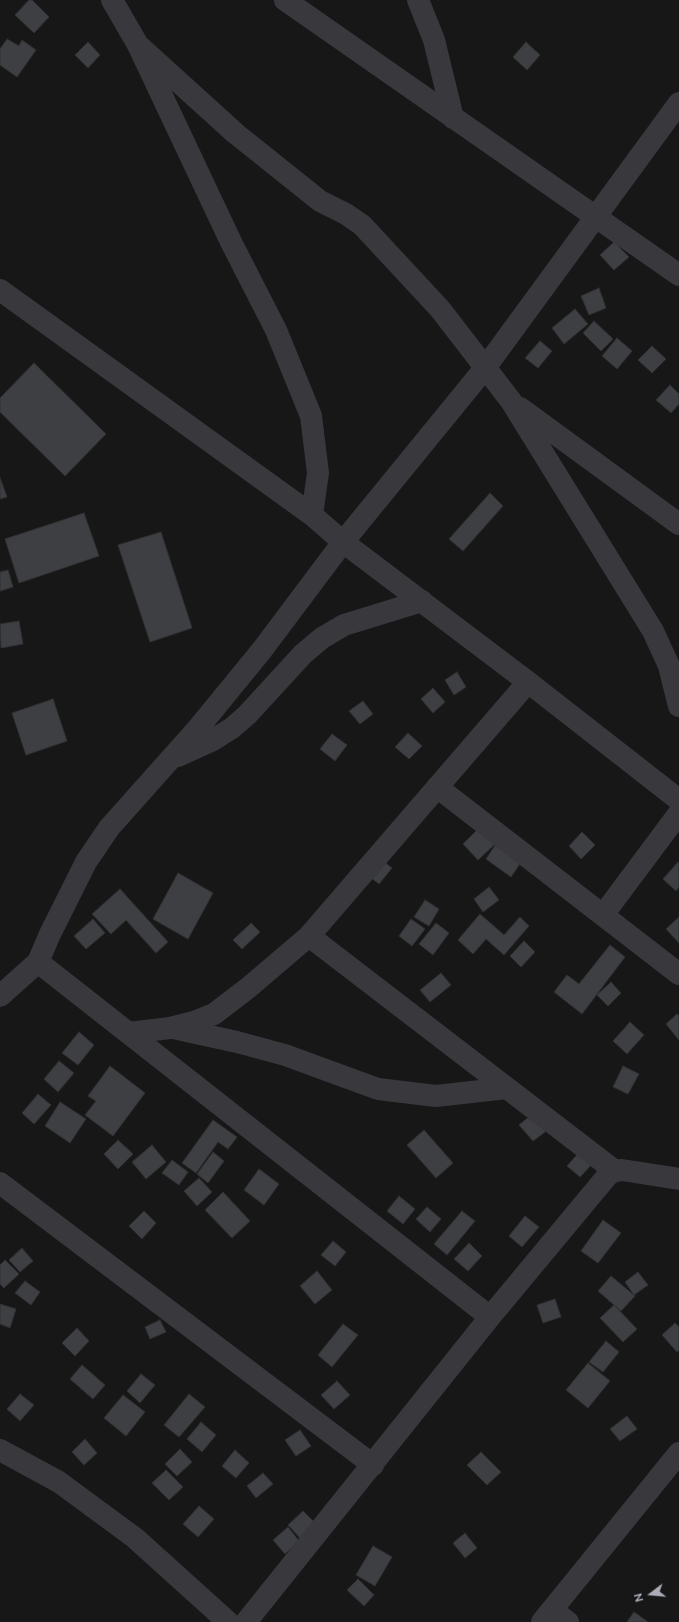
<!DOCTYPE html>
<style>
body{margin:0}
#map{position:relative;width:679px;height:1622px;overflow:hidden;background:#171718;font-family:Raleway,sans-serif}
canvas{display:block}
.north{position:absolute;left:631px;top:1574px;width:40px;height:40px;-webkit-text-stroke:3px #121213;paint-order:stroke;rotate:254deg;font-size:11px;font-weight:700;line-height:16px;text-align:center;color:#aaacb7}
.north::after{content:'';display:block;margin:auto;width:14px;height:18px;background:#aaacb7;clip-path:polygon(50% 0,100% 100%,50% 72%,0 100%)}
</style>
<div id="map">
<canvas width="679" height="1622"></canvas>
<div class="north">N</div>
</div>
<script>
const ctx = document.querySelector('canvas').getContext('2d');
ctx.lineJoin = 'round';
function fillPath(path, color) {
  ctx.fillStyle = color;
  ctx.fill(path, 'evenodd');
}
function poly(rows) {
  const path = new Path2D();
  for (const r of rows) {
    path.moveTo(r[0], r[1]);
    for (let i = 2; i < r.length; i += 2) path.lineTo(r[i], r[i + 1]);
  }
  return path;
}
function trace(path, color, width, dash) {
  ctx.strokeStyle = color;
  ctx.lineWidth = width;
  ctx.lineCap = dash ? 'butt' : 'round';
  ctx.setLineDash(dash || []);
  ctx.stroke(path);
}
const building = poly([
 [29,0,32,0,49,17,34,33,15,15,29,0],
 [7,39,19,46,22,40,36,50,17,77,0,65,0,49,7,39],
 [88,42,100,55,88,68,75,55,88,42],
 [526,42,540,55,527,70,513,57,526,42],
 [614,242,629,257,614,270,600,255,614,242],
 [599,288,606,308,589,315,581,296,599,288],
 [575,309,588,324,564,344,552,328,575,309],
 [594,321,613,339,601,351,583,333,594,321],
 [617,338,632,351,617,369,602,356,617,338],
 [540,341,552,351,538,368,525,358,540,341],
 [652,346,666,359,652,373,638,360,652,346],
 [34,363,106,434,65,476,0,412,0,398,34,363],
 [670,385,679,394,679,404,671,413,656,400,670,385],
 [0,478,7,497,0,499,0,478],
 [490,493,503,506,463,551,449,539,490,493],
 [84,513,99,556,19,583,5,539,84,513],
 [161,532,192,628,150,642,118,545,161,532],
 [8,570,13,587,0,591,0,572,8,570],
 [19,621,23,644,1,648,0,624,19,621],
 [457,672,466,687,454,695,445,680,457,672],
 [433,688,445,702,433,713,421,699,433,688],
 [53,699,67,741,26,755,12,713,53,699],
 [363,701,373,714,360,724,349,711,363,701],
 [408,733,422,746,409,759,395,747,408,733],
 [332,734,347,745,335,761,320,749,332,734],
 [480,827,495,844,478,860,463,844,480,827],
 [582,832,595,845,581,859,569,846,582,832],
 [498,841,523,859,511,877,486,859,498,841],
 [378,857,392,868,379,884,365,873,378,857],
 [678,862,679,863,679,887,676,891,663,879,678,862],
 [178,873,213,893,188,939,153,919,178,873],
 [489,887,499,900,483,912,474,899,489,887],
 [120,889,168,942,156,953,126,920,111,934,92,914,120,889],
 [425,900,439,909,429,926,414,917,425,900],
 [480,914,504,935,520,917,529,926,504,955,486,939,473,954,458,940,480,914],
 [679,917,679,943,666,929,679,917],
 [93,919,105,933,86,949,74,936,93,919],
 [411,919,425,929,412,946,399,936,411,919],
 [251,923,260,932,242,949,233,940,251,923],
 [436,923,449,933,433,955,419,944,436,923],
 [524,941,535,952,521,967,510,956,524,941],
 [610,945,625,957,582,1014,554,992,567,975,579,984,610,945],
 [441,973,451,985,430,1002,420,990,441,973],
 [611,982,621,993,608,1006,597,995,611,982],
 [677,1014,679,1016,679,1040,666,1024,677,1014],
 [630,1022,644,1035,627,1054,613,1041,630,1022],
 [79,1032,94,1045,78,1065,62,1053,79,1032],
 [59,1061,74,1073,58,1092,44,1079,59,1061],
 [110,1066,145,1093,113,1136,85,1115,96,1101,88,1096,110,1066],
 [623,1066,639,1074,628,1094,613,1087,623,1066],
 [38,1094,51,1105,34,1124,22,1113,38,1094],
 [60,1102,86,1119,70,1143,45,1126,60,1102],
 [535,1112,549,1129,533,1141,519,1125,535,1112],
 [213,1120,237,1137,228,1149,218,1142,196,1173,182,1163,213,1120],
 [424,1130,453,1163,436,1178,407,1145,424,1130],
 [118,1140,133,1154,118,1169,104,1154,118,1140],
 [152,1145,166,1162,146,1179,132,1162,152,1145],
 [582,1149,595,1161,580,1177,567,1166,582,1149],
 [213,1152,224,1161,208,1183,197,1174,213,1152],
 [172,1160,188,1172,179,1185,162,1173,172,1160],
 [259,1169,279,1184,264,1205,244,1190,259,1169],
 [199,1178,212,1192,197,1206,184,1191,199,1178],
 [223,1192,250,1221,232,1238,205,1210,223,1192],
 [399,1196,415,1209,403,1224,387,1211,399,1196],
 [427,1207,441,1219,430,1232,416,1219,427,1207],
 [144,1211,156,1223,142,1239,129,1226,144,1211],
 [462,1211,475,1221,447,1255,434,1244,462,1211],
 [525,1216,539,1227,522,1247,509,1236,525,1216],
 [603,1220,621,1233,598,1263,581,1251,603,1220],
 [333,1241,346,1252,335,1266,321,1255,333,1241],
 [469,1243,482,1256,468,1271,454,1259,469,1243],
 [22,1248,33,1261,20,1272,9,1260,22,1248],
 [5,1260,19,1274,4,1288,0,1284,0,1265,5,1260],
 [317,1271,332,1290,315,1304,300,1286,317,1271],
 [638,1272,648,1285,634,1295,625,1282,638,1272],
 [611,1276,635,1296,621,1311,598,1291,611,1276],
 [25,1281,40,1292,31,1305,15,1293,25,1281],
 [555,1299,561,1317,543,1323,537,1305,555,1299],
 [0,1304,16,1309,10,1328,0,1324,0,1304],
 [614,1305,637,1329,623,1342,600,1318,614,1305],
 [160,1320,166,1332,150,1339,145,1327,160,1320],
 [675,1323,679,1327,679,1350,677,1352,662,1335,675,1323],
 [343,1324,358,1335,332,1367,318,1355,343,1324],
 [77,1328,89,1341,75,1356,62,1343,77,1328],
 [606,1341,619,1352,603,1372,589,1362,606,1341],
 [588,1363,610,1381,588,1408,566,1390,588,1363],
 [82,1365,105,1385,93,1399,70,1379,82,1365],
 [141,1374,155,1385,140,1403,127,1391,141,1374],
 [337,1381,350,1395,334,1409,321,1395,337,1381],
 [20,1394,34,1405,20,1421,7,1409,20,1394],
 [189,1394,205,1407,179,1437,164,1425,189,1394],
 [123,1395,145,1412,126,1436,104,1418,123,1395],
 [627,1416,637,1429,620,1441,610,1429,627,1416],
 [201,1422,216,1435,202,1452,187,1439,201,1422],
 [300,1430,311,1446,296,1456,285,1440,300,1430],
 [85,1439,97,1453,84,1465,72,1452,85,1439],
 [180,1449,192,1462,177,1476,165,1464,180,1449],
 [235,1450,249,1463,236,1478,222,1466,235,1450],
 [481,1452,501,1472,487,1485,467,1465,481,1452],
 [166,1470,183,1487,169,1500,152,1483,166,1470],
 [263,1473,273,1484,256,1498,247,1486,263,1473],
 [199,1506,214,1519,198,1537,183,1524,199,1506],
 [303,1511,315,1523,300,1538,288,1525,303,1511],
 [288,1527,299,1541,285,1554,273,1540,288,1527],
 [465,1533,477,1548,465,1558,453,1543,465,1533],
 [373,1546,392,1557,375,1586,356,1575,373,1546],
 [358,1579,374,1595,364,1606,347,1590,358,1579],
 [634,1612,648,1622,627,1622,634,1612]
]);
fillPath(building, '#3e3f42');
trace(building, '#313134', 1);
trace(poly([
 [112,0,138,45,231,242,276,330,311,416,318,473,312,515],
 [285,0,679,275],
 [418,0,434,40,453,118],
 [138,45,235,133,320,201,346,214,362,225,440,309,511,401,653,631,669,666,679,706],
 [0,290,312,515,343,542,528,682,679,800],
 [520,408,679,524],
 [178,756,213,740,232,728,247,715,303,654,322,638,344,625,422,601],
 [437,787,679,974],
 [603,915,679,813],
 [309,936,615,1171],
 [38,962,490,1317],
 [0,996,38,962,50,934,86,862,109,828,199,727,262,650,343,542,485,368,679,103],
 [173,1028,237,1042,285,1055,378,1089,436,1096,507,1088],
 [129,1033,170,1028,194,1022,214,1014,248,988,309,936,528,682],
 [0,1183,373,1465],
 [0,1450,59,1482,135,1538,228,1622],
 [552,1610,568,1622],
 [246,1622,490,1317,608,1175,615,1171,622,1170,679,1179],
 [542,1622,679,1453]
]), '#38383d', 22);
</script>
